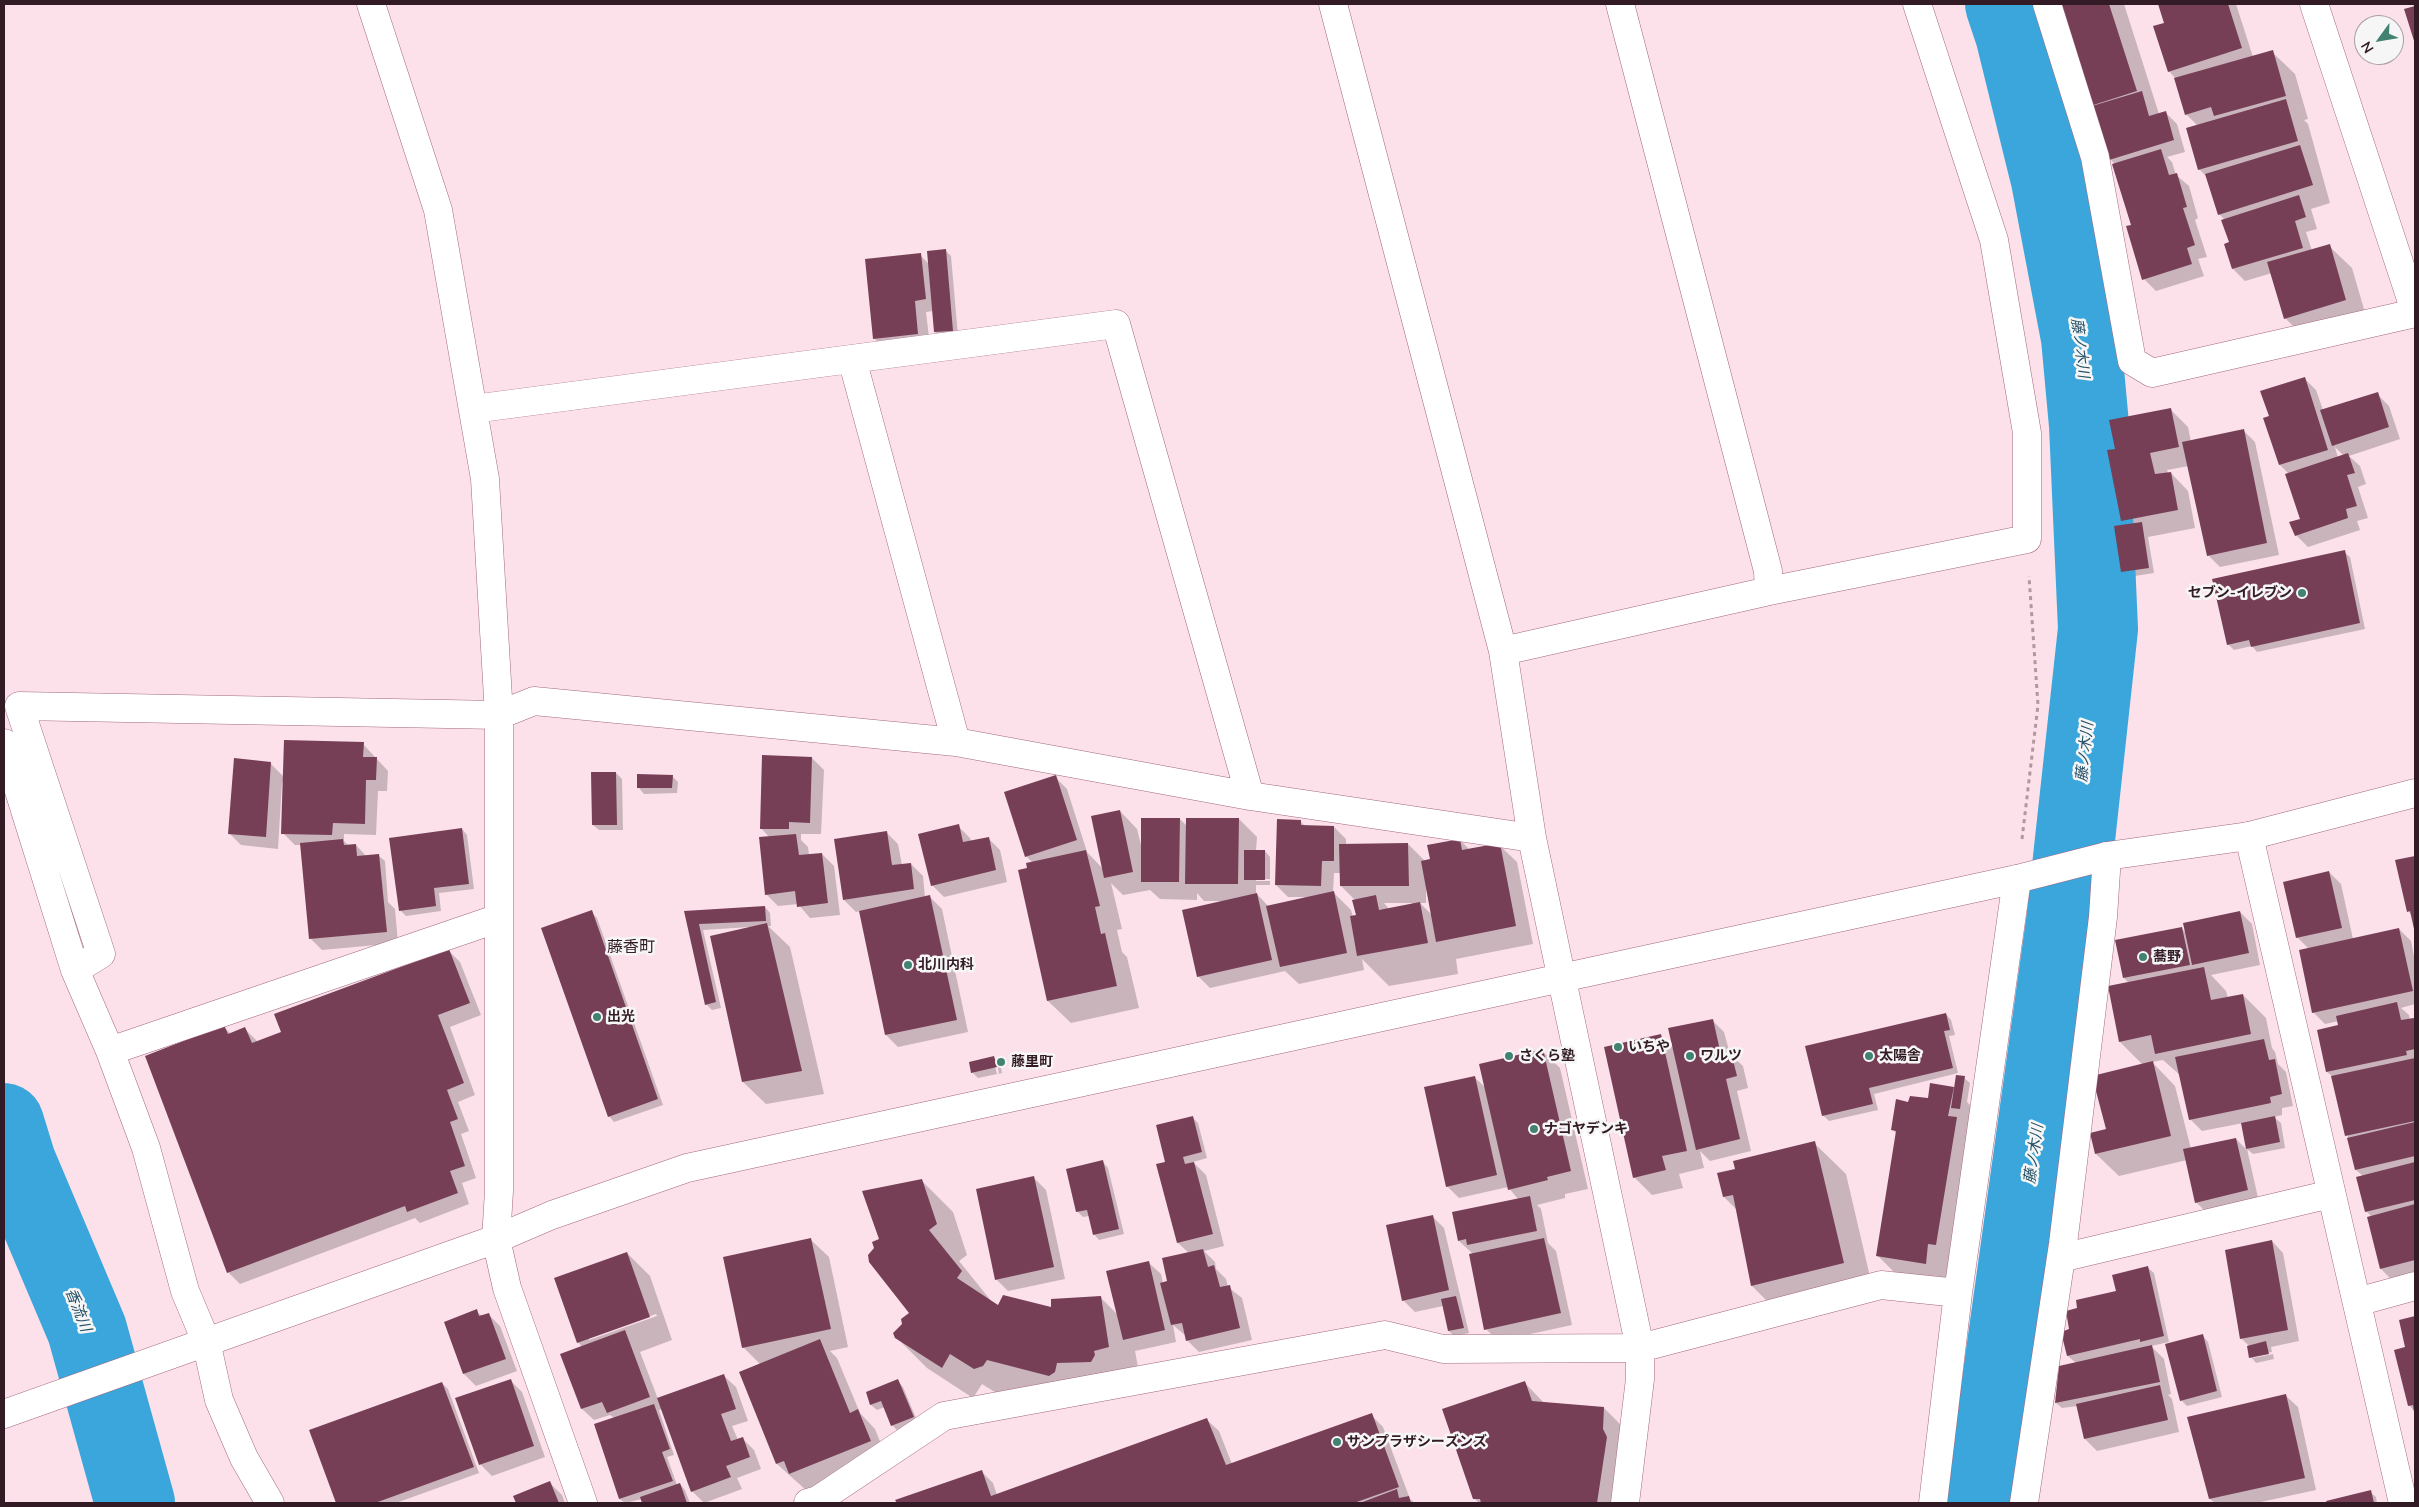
<!DOCTYPE html>
<meta charset="utf-8">
<style>
body{margin:0}
#map{position:relative;width:2419px;height:1507px;overflow:hidden;background:#fce1ea;font-family:Mulish,sans-serif}
canvas{display:block}
.frame{position:absolute;inset:0;border:5px solid #331b25;pointer-events:none}
.north{position:absolute;left:2354px;top:15px;width:50px;height:50px;box-sizing:border-box;background:#f6f6f6;border:1px solid #a89ea2;border-radius:50%;rotate:238deg;font-size:14px;font-weight:700;line-height:20px;text-align:center;color:#331b25}
.north::after{content:'';display:block;margin:auto;width:18px;height:22px;background:#428271;clip-path:polygon(50% 0,100% 100%,50% 72%,0 100%)}
</style>
<div id="map">
<canvas width="2419" height="1507"></canvas>
<div class="frame"></div>
<div class="north">N</div>
</div>
<script>
const ctx = document.querySelector('canvas').getContext('2d');
ctx.lineJoin = 'round';
function fillPath(path, color) {
  ctx.fillStyle = color;
  ctx.fill(path, 'evenodd');
}
function poly(rows) {
  const path = new Path2D();
  for (const r of rows) {
    path.moveTo(r[0], r[1]);
    for (let i = 2; i < r.length; i += 2) path.lineTo(r[i], r[i + 1]);
  }
  return path;
}
function trace(path, color, width, dash) {
  ctx.strokeStyle = color;
  ctx.lineWidth = width;
  ctx.lineCap = dash ? 'butt' : 'round';
  ctx.setLineDash(dash || []);
  ctx.stroke(path);
}
function write(font, color, halo, rows, align = 'center') {
  ctx.font = font + ' Mulish,"Noto Sans JP",sans-serif';
  ctx.lineWidth = 5;
  ctx.setLineDash([]);
  ctx.textBaseline = 'middle';
  ctx.strokeStyle = halo;
  ctx.fillStyle = color;
  for (const [text, x, y, turn = 0] of rows) {
    ctx.save();
    ctx.translate(x, y);
    ctx.rotate((+turn || 0) * Math.PI / 180);
    ctx.textAlign = isNaN(turn) ? turn : align;
    if (halo) ctx.strokeText(text, 0, 0);
    ctx.fillText(text, 0, 0);
    ctx.restore();
  }
}
fillPath(poly([
 [2053,4,2124,4,2159,114,2165,112,2177,124,2185,152,2167,157,2172,162,2176,175,2189,186,2198,218,2195,220,2207,257,2198,259,2204,276,2156,291,2144,279,2132,225,2115,164,2110,159],
 [2159,4,2236,4,2253,57,2272,52,2295,74,2308,119,2304,120,2308,124,2330,203,2311,209,2317,229,2306,232,2312,251,2329,246,2352,268,2368,323,2308,341,2285,318,2272,273,2245,281,2233,269,2225,245,2230,243,2225,220,2219,214,2208,178,2199,169,2198,126,2186,114,2175,78,2169,71,2166,24],
 [2412,4,2415,4,2415,42,2406,10,2415,7],
 [945,250,951,256,958,336,941,337,935,332,933,311,926,312,930,346,886,350,874,338,920,255,929,264],
 [2304,378,2316,390,2323,410,2377,394,2389,406,2400,439,2349,456,2360,466,2366,484,2358,487,2368,518,2357,521,2360,530,2308,547,2296,535,2301,519,2289,474,2280,465,2265,419,2270,417],
 [2335,447,2344,456,2338,458],
 [2170,409,2188,427,2191,442,2243,430,2255,442,2279,555,2220,567,2208,555,2189,466,2167,470,2168,473,2171,473,2188,491,2195,528,2148,537,2154,573,2128,577,2122,571,2127,525,2123,521,2116,450],
 [2344,552,2350,557,2365,629,2257,652,2252,646,2234,650,2228,644],
 [363,744,388,771,387,791,378,791,376,835,344,834,344,841,349,846,356,845,367,857,379,856,385,861,388,902,395,909,398,943,322,950,310,938,302,845,295,845,283,833,284,783,282,782,278,849,241,845,229,833,270,763,284,777],
 [812,758,824,770,821,834,801,834,801,840,808,847,809,855,822,854,834,866,840,915,810,918,798,904,778,906,766,894,770,838,761,828],
 [616,773,622,779,623,830,599,830,593,825],
 [672,776,678,782,677,793,644,794,639,788],
 [1055,777,1067,789,1087,852,1103,869,1120,811,1137,829,1141,845,1180,819,1187,826,1239,819,1257,837,1256,851,1265,851,1270,857,1270,879,1256,879,1256,881,1270,881,1270,885,1256,885,1256,893,1269,907,1307,897,1288,897,1276,885,1300,821,1306,827,1334,827,1346,839,1346,846,1408,844,1425,861,1431,860,1460,840,1470,850,1499,845,1517,862,1533,944,1456,959,1458,974,1389,986,1362,959,1364,970,1299,984,1285,971,1210,988,1198,976,1223,901,1204,901,1197,893,1197,900,1160,899,1150,890,1123,895,1111,883,1122,929,1117,930,1122,952,1127,957,1139,1008,1071,1023,1048,1001,1029,869,1033,863,1026,856],
 [1334,873,1341,873,1341,886,1355,900,1357,916,1353,917,1351,910,1333,892],
 [1426,890,1427,890,1432,915,1420,903,1426,903],
 [1384,903,1412,903,1412,905,1389,909],
 [958,826,970,838,971,842,988,838,1000,850,1007,882,944,897,932,885],
 [462,829,467,835,474,889,439,893,441,911,406,916,400,910],
 [886,832,898,844,902,865,911,864,923,876,925,898,930,897,942,909,968,1032,898,1047,886,1035,860,911,856,912,844,900],
 [2415,857,2415,926,2413,916,2408,911,2396,861],
 [2329,872,2341,884,2353,939,2399,929,2411,941,2415,962,2415,1004,2401,1008,2409,1015,2410,1020,2415,1021,2415,1275,2393,1281,2381,1269,2372,1217,2366,1211,2363,1176,2356,1170,2333,1077,2327,1072,2318,1031,2340,1026,2339,1021,2325,1024,2313,1012,2309,949,2297,937],
 [765,907,770,913,771,926,768,926,790,947,824,1094,766,1104,743,1082,750,927,703,930,721,1008,712,1010,706,1004,686,912],
 [591,912,597,918,663,1105,614,1122,609,1116],
 [2240,912,2252,924,2260,965,2211,975,2226,991,2228,998,2243,995,2266,1018,2272,1048,2275,1052,2278,1064,2286,1072,2293,1106,2282,1108,2282,1115,2274,1117,2281,1123,2285,1148,2253,1154,2247,1149,2259,1202,2208,1214,2196,1202,2187,1160,2119,1176,2096,1154,2143,1065,2120,1042,2129,983,2124,978,2181,928,2186,933],
 [2163,1060,2181,1076,2190,1119,2202,1131,2243,1123,2248,1151,2236,1139,2191,1149,2175,1086,2152,1062],
 [448,950,460,962,481,1015,450,1027,475,1095,458,1102,469,1131,461,1134,476,1178,462,1183,469,1204,420,1223,415,1218,240,1284,228,1272,223,1026,231,1034,245,1029,258,1042,282,1033],
 [1946,1014,1951,1020,1955,1035,1949,1036,1958,1073,1874,1094,1878,1110,1829,1121,1823,1115],
 [1712,1020,1724,1032,1730,1054,1743,1066,1748,1088,1737,1091,1751,1151,1710,1161,1700,1151,1704,1168,1679,1174,1683,1188,1652,1195,1634,1177,1661,1036,1674,1049],
 [1542,1051,1560,1068,1588,1189,1565,1194,1565,1198,1537,1205,1541,1209,1548,1243,1556,1251,1572,1325,1498,1341,1486,1329,1473,1254,1459,1241,1518,1199,1508,1187,1459,1198,1447,1186,1474,1077,1486,1088],
 [994,1058,1000,1063,1002,1073,978,1078,972,1072],
 [994,1063,997,1063,999,1073,997,1074],
 [1964,1078,1970,1083,1967,1102,1976,1111,1948,1286,1900,1278,1877,1255,1897,1134,1893,1130,1909,1103,1929,1100,1953,1088,1955,1090],
 [1192,1117,1198,1123,1207,1158,1193,1162,1206,1175,1224,1246,1204,1251,1215,1262,1216,1269,1226,1279,1228,1287,1242,1298,1252,1340,1199,1352,1187,1340,1186,1336,1173,1325,1176,1342,1135,1351,1140,1378,1081,1406,1018,1391,1006,1399,982,1384,973,1398,927,1368,896,1337,911,1313,881,1240,922,1181,953,1212,967,1255,959,1261,992,1302,999,1307,1052,1309,1100,1297,1118,1315,1149,1263,1161,1274,1163,1283,1169,1282,1189,1253,1178,1243,1167,1163],
 [1814,1143,1846,1174,1874,1294,1783,1317,1752,1286,1737,1210,1724,1197,1736,1170],
 [1103,1162,1108,1168,1124,1234,1099,1240,1094,1234,1089,1216,1083,1217,1077,1211],
 [1034,1178,1046,1190,1065,1279,1008,1291,996,1279],
 [1432,1216,1444,1228,1469,1333,1454,1336,1449,1331,1443,1306,1415,1312,1403,1300],
 [811,1240,829,1257,848,1347,830,1351,837,1358,860,1413,875,1429,887,1459,807,1491,777,1464,740,1372,760,1364,743,1347],
 [2272,1241,2283,1253,2299,1341,2271,1347,2272,1352,2253,1356,2253,1358,2273,1354,2274,1359,2256,1363,2251,1357,2249,1346,2241,1338],
 [627,1253,650,1276,672,1340,640,1352,658,1399,724,1376,736,1387,748,1421,732,1426,738,1440,742,1438,754,1450,761,1469,737,1478,742,1489,704,1503,692,1491,662,1409,659,1410,674,1455,667,1457,677,1485,680,1484,685,1490,690,1503,643,1503,642,1499,625,1503,620,1499,596,1425,614,1418,610,1415,594,1420,582,1409,582,1347,578,1342],
 [656,1314,657,1316,589,1340,589,1337],
 [2148,1268,2154,1273,2169,1342,2151,1346,2164,1359,2171,1394,2168,1395,2172,1399,2179,1432,2097,1451,2085,1439,2078,1406,2062,1408,2056,1403,2076,1363,2068,1356,2071,1330,2078,1309,2118,1292],
 [476,1311,482,1316,489,1315,500,1326,517,1371,476,1386,464,1374,445,1323],
 [2415,1317,2415,1412,2409,1405,2406,1348,2400,1321],
 [2203,1336,2208,1342,2222,1397,2187,1406,2181,1400],
 [510,1380,522,1392,545,1457,492,1476,480,1464],
 [898,1381,903,1387,918,1423,898,1431,892,1425,885,1407,877,1410,871,1405,867,1393],
 [442,1383,448,1389,479,1473,396,1503,337,1503,311,1431],
 [1525,1383,1544,1403,1604,1408,1622,1426,1617,1503,1479,1503,1474,1498],
 [2286,1396,2298,1407,2316,1490,2256,1503,2215,1503,2210,1499],
 [1371,1415,1383,1427,1410,1499,1415,1503,898,1503,897,1501,981,1471,993,1483,997,1495,1207,1420,1219,1431,1232,1464],
 [550,1483,562,1495,565,1503,517,1503,514,1497],
 [2370,1492,2376,1497,2377,1503,2328,1503]
]), '#0003');
trace(poly([
 [4,1123,16,1162,87,1330,135,1503],
 [1985,1503,2066,922,2098,629,2089,425,2081,338,2051,180,2015,34,2005,4]
]), '#3aa6db', 80);
fillPath(poly([
 [2052,4,2109,4,2137,91,2084,108],
 [2158,4,2228,4,2242,48,2168,72,2153,26,2164,23],
 [2415,6,2415,44,2404,9],
 [2273,50,2286,96,2214,116,2211,107,2185,115,2174,78],
 [2142,91,2149,116,2166,111,2174,140,2109,160,2092,106],
 [2286,99,2298,141,2198,170,2186,128],
 [2300,145,2313,185,2218,215,2205,174],
 [2161,149,2169,175,2177,173,2187,207,2183,208,2195,245,2187,248,2192,264,2142,280,2126,226,2131,225,2112,164],
 [2299,195,2306,217,2295,221,2303,248,2232,269,2224,244,2229,242,2221,220],
 [2330,244,2346,300,2284,319,2267,262],
 [946,249,953,331,934,332,927,251],
 [921,253,926,299,915,301,918,334,873,339,865,259],
 [2305,377,2328,450,2279,465,2263,418,2269,416,2260,391],
 [2378,392,2389,427,2332,446,2320,410],
 [2171,408,2179,447,2150,453,2155,474,2171,472,2178,510,2121,521,2107,450,2115,449,2109,420],
 [2244,429,2267,543,2207,556,2182,442],
 [2348,453,2355,473,2347,475,2357,506,2346,509,2348,518,2295,536,2289,522,2300,519,2285,474],
 [2142,522,2149,568,2121,572,2114,526],
 [2345,550,2360,623,2251,647,2249,640,2227,645,2212,579],
 [284,740,364,742,363,757,377,757,376,780,366,780,365,824,333,823,332,835,281,834],
 [762,755,812,757,810,823,789,822,789,829,760,829],
 [234,758,271,762,266,837,228,834],
 [591,772,616,772,617,825,592,825],
 [637,774,673,775,672,788,637,788],
 [1056,775,1077,840,1025,857,1004,792],
 [1120,810,1133,872,1104,878,1091,816],
 [1141,818,1180,818,1179,882,1141,882],
 [1186,818,1239,818,1238,884,1185,884],
 [1277,819,1301,820,1301,825,1334,826,1334,861,1322,861,1321,886,1275,885],
 [959,824,963,842,989,837,996,870,931,886,918,834],
 [462,828,469,884,434,888,436,906,399,911,389,838],
 [887,831,892,865,911,863,914,889,843,900,834,839],
 [796,834,799,855,822,853,828,903,797,907,795,891,765,895,759,837],
 [343,839,344,845,356,844,357,856,379,854,387,932,309,939,300,843],
 [1460,839,1462,850,1500,843,1516,926,1436,942,1421,861,1430,859,1427,845],
 [1408,843,1409,886,1340,886,1339,844],
 [1086,850,1100,906,1095,907,1101,934,1105,933,1117,986,1047,1001,1018,870,1027,868,1026,863],
 [1244,850,1265,850,1265,880,1244,880],
 [2415,856,2415,929,2414,929,2410,911,2407,912,2395,860],
 [2329,871,2342,928,2296,938,2283,882],
 [1334,891,1347,953,1280,967,1266,906],
 [1257,893,1272,960,1197,977,1182,910],
 [930,895,957,1020,885,1035,859,911],
 [1376,895,1379,910,1420,902,1428,943,1357,956,1350,916,1356,915,1352,900],
 [765,906,766,921,699,924,716,1002,705,1005,684,911],
 [592,910,658,1099,608,1117,541,928],
 [2240,911,2249,953,2192,965,2183,923],
 [767,923,802,1071,742,1082,710,936],
 [2182,927,2190,965,2123,978,2115,940],
 [2399,928,2413,991,2312,1013,2299,950],
 [449,949,470,1003,438,1015,464,1083,447,1090,458,1119,450,1122,465,1166,450,1171,458,1193,407,1212,405,1206,227,1273,145,1056,224,1025,228,1034,245,1027,252,1043,281,1032,274,1014],
 [2204,967,2211,1000,2243,994,2251,1034,2155,1054,2151,1035,2119,1042,2108,986],
 [2397,1002,2401,1020,2414,1018,2415,1049,2406,1051,2407,1055,2326,1072,2317,1030,2338,1025,2336,1016],
 [1946,1013,1950,1030,1944,1031,1953,1068,1869,1088,1873,1104,1822,1116,1805,1046],
 [1713,1019,1721,1055,1731,1052,1737,1076,1726,1079,1740,1139,1696,1150,1668,1028],
 [1661,1034,1687,1151,1662,1156,1666,1170,1633,1178,1604,1047],
 [2264,1039,2269,1060,2275,1059,2282,1094,2270,1097,2271,1103,2189,1120,2175,1057],
 [1543,1049,1571,1171,1547,1177,1548,1180,1508,1190,1479,1064],
 [994,1056,997,1067,971,1073,969,1062],
 [2415,1058,2415,1121,2345,1136,2331,1076],
 [2153,1061,2171,1136,2095,1154,2090,1133,2106,1129,2092,1076],
 [1956,1075,1965,1076,1960,1109,1951,1108],
 [1475,1076,1497,1175,1446,1187,1424,1087],
 [1930,1083,1954,1087,1948,1116,1957,1117,1936,1245,1928,1244,1926,1264,1876,1256,1896,1131,1891,1130,1896,1099,1908,1102,1910,1096,1928,1098],
 [1193,1116,1202,1152,1183,1157,1185,1164,1194,1162,1213,1234,1177,1243,1156,1164,1165,1162,1156,1125],
 [2275,1116,2280,1142,2246,1149,2241,1123],
 [2415,1122,2415,1156,2355,1170,2347,1138],
 [2236,1138,2248,1190,2195,1203,2183,1149],
 [1815,1141,1844,1263,1751,1286,1733,1195,1723,1197,1717,1173,1735,1169,1733,1161],
 [1103,1160,1119,1229,1093,1235,1087,1210,1076,1212,1066,1169],
 [2415,1162,2415,1200,2365,1212,2356,1177],
 [1034,1176,1054,1267,995,1280,976,1189],
 [922,1179,937,1224,929,1230,962,1271,957,1278,998,1305,1003,1295,1051,1307,1051,1299,1101,1296,1109,1347,1094,1351,1095,1355,1091,1362,1057,1363,1055,1372,1049,1376,987,1360,983,1366,974,1369,950,1354,942,1368,895,1338,893,1333,902,1324,901,1319,909,1313,869,1262,868,1255,874,1248,872,1242,879,1239,862,1191],
 [1530,1196,1537,1231,1467,1245,1466,1239,1458,1241,1452,1212],
 [2415,1204,2415,1260,2380,1269,2367,1217],
 [1433,1215,1449,1290,1402,1301,1386,1225],
 [811,1238,831,1329,742,1348,723,1257],
 [1544,1238,1561,1313,1484,1330,1469,1254],
 [2272,1240,2288,1330,2240,1339,2225,1250],
 [1203,1249,1208,1267,1214,1265,1220,1287,1230,1285,1240,1328,1186,1341,1182,1323,1171,1325,1160,1283,1167,1281,1162,1258],
 [627,1252,650,1317,577,1343,554,1278],
 [1149,1261,1165,1330,1123,1340,1106,1271],
 [2148,1266,2164,1336,2140,1342,2140,1339,2067,1356,2061,1332,2069,1329,2066,1311,2077,1308,2076,1300,2116,1291,2112,1275],
 [1456,1296,1464,1328,1448,1331,1441,1299],
 [477,1309,479,1316,489,1313,506,1359,463,1374,444,1322],
 [2415,1316,2415,1412,2414,1412,2413,1405,2408,1406,2394,1350,2405,1347,2399,1320],
 [625,1330,650,1397,607,1413,602,1402,581,1409,560,1354],
 [2203,1334,2217,1391,2180,1401,2165,1344],
 [820,1339,850,1413,858,1409,871,1441,789,1474,784,1461,776,1464,739,1372],
 [2266,1341,2269,1354,2249,1358,2247,1346],
 [2152,1345,2160,1382,2055,1403,2059,1366],
 [724,1374,736,1409,721,1414,731,1441,743,1437,750,1457,726,1466,731,1477,691,1492,657,1398],
 [511,1379,534,1446,479,1465,455,1398],
 [898,1379,914,1417,891,1426,881,1401,870,1405,866,1392],
 [1525,1381,1532,1401,1604,1407,1603,1429,1607,1437,1597,1503,1481,1503,1480,1499,1473,1499,1442,1409],
 [442,1382,474,1467,375,1503,336,1503,309,1430],
 [2160,1385,2168,1420,2084,1439,2076,1404],
 [2286,1394,2305,1478,2209,1499,2187,1417],
 [654,1404,670,1449,662,1452,673,1481,619,1499,594,1424],
 [1372,1413,1399,1487,1354,1503,897,1503,895,1500,982,1470,991,1496,1207,1418,1226,1465],
 [550,1481,559,1503,516,1503,513,1496],
 [680,1483,687,1503,642,1503,640,1497],
 [1397,1489,1399,1498,1409,1496,1411,1503,1360,1503],
 [2371,1490,2374,1503,2327,1503,2326,1501]
]), '#763f56');
const street = poly([
 [371,4,438,210,485,479,499,715,499,1191,496,1239,507,1288,583,1503],
 [1333,4,1503,651,1532,838,1640,1348,1640,1379,1625,1503],
 [1620,4,1768,571,1769,591],
 [2047,4,2095,157,2132,361,2152,373,2415,313],
 [852,359,956,742],
 [473,409,1116,324,1250,796],
 [1503,651,1769,591,2027,539,2027,433,1994,240,1917,4],
 [4,743,75,970,110,1051,146,1148,185,1291,206,1341,219,1400,244,1458,270,1503],
 [2249,836,2403,1503],
 [75,970,101,954,19,706,499,715,534,701,956,742,1250,796,1532,838],
 [110,1051,499,918],
 [2061,1258,2331,1194],
 [2357,1302,2415,1286],
 [808,1503,818,1500,944,1416,1385,1335,1443,1349,1640,1348,1881,1285,1958,1293],
 [1933,1503,1958,1293,2017,879],
 [2024,1503,2063,1244,2103,917,2107,856]
]);
const secondary = poly([
 [2314,4,2415,311],
 [4,1414,496,1239,552,1215,687,1168,2017,879,2107,856,2249,836,2415,793]
]);
trace(street, '#a36880', 29);
trace(secondary, '#a36880', 29);
trace(poly([
 [2022,839,2038,705,2029,576]
]), '#b197a0', 3, [4, 4]);
trace(street, '#fff', 28);
trace(secondary, '#fff', 28);
for (const [x, y, r, color] of [
 [2302,593,5,"#428271"],
 [2143,957,5,"#428271"],
 [908,965,5,"#428271"],
 [597,1017,5,"#428271"],
 [1618,1047,5,"#428271"],
 [1509,1056,5,"#428271"],
 [1690,1056,5,"#428271"],
 [1869,1056,5,"#428271"],
 [1001,1062,5,"#428271"],
 [1534,1129,5,"#428271"],
 [1337,1442,5,"#428271"]
]) {
  const dot = new Path2D();
  dot.arc(x, y, r, 0, 2 * Math.PI);
  ctx.fillStyle = color;
  ctx.fill(dot);
  trace(dot, '#f6f6f6', 2);
}
write('bold 14px', '#331b25', '#f6f6f6', [
 ["セブン-イレブン",2292,593,"right"],
 ["蕎野",2153,957],
 ["北川内科",918,965],
 ["出光",607,1017],
 ["いちや",1628,1047],
 ["さくら塾",1519,1056],
 ["ワルツ",1700,1056],
 ["太陽舎",1879,1056],
 ["藤里町",1011,1062],
 ["ナゴヤデンキ",1544,1129],
 ["サンプラザシーズンズ",1347,1442]
], 'left');
write('italic 15px', '#244f66', '#f6f6f6', [
 ["藤ノ木川",2080,348,83],
 ["藤ノ木川",2085,752,-84],
 ["藤ノ木川",2034,1154,-82],
 ["香流川",78,1310,68]
]);
write('16px', '#331b25', '#f6f6f6', [
 ["藤香町",631,947]
]);
</script>
